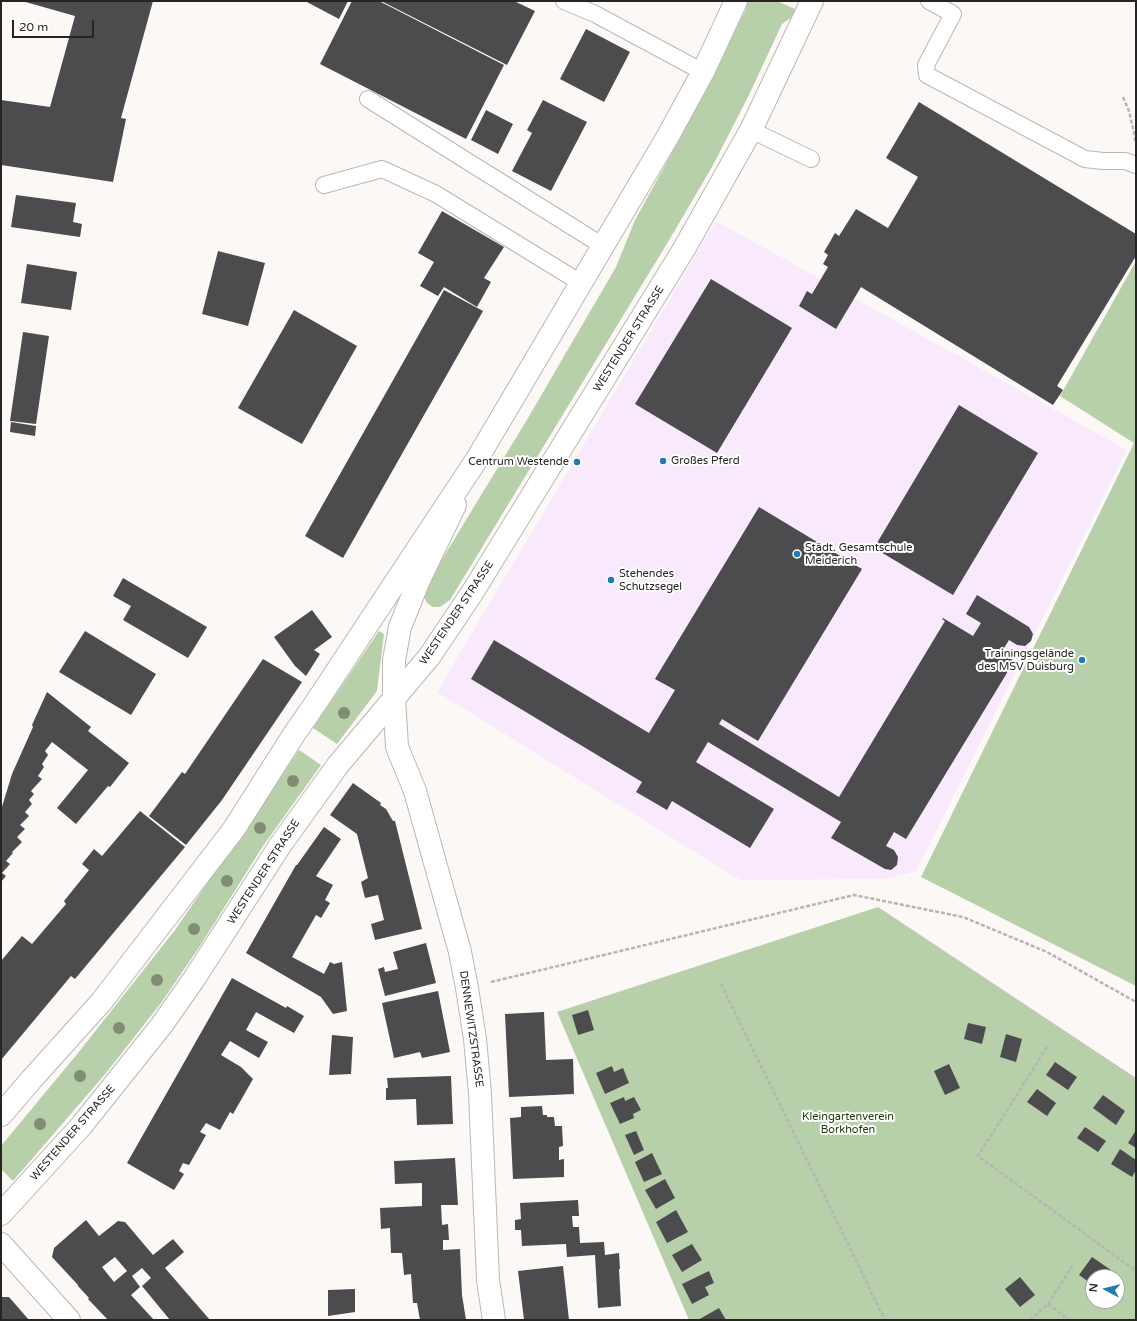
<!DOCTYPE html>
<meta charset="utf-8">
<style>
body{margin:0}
#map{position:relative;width:1137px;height:1321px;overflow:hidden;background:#fcf8f6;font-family:"Varela Round",sans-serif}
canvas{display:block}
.frame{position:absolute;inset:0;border:2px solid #262524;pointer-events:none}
.north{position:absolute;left:1085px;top:1269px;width:40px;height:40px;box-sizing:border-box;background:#fff;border:1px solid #a8a8a7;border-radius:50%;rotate:277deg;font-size:11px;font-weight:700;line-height:16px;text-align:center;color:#262524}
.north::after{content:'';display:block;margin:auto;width:14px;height:18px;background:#217caa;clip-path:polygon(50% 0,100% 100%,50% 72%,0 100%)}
.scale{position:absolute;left:12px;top:20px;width:82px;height:18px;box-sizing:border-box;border:2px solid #262524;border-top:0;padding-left:5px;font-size:12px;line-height:14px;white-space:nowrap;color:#262524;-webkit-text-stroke:3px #fff;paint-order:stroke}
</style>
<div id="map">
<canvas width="1137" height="1321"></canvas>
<div class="frame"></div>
<div class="north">N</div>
<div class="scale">20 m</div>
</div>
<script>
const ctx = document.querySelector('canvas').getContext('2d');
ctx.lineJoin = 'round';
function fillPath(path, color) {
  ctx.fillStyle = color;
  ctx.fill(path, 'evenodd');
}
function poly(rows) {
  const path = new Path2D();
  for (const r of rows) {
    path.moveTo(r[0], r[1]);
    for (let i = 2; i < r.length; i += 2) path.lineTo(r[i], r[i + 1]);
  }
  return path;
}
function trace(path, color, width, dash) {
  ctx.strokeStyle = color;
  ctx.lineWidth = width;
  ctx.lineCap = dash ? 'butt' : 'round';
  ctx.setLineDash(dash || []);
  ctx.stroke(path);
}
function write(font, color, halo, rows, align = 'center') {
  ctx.font = font + ' "Varela Round",sans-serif';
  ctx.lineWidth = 4;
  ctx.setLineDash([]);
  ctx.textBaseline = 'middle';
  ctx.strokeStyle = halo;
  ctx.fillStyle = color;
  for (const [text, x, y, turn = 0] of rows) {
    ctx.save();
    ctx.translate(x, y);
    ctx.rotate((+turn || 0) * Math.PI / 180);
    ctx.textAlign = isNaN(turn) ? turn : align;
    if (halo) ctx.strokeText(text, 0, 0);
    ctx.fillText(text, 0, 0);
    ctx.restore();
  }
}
fillPath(poly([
 [716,221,1127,450,916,871,884,879,740,880,437,692]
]), '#f9e9fc');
fillPath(poly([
 [745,1,777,1,795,9,792,17,782,24,748,97,712,167,668,242,450,600,440,607,433,607,427,603,424,597,424,589,528,418,616,267,635,220,679,140,746,9],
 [1136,261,1136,986,921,877,1134,443,1060,396],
 [379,631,384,634,377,691,337,744,313,728],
 [299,750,321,765,263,846,200,946,161,1003,106,1073,13,1181,1,1169,1,1146,78,1053,175,930],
 [878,907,1136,1078,1136,1320,689,1320,557,1012],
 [1093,1277,1117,1277,1117,1301,1093,1301]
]), '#b7d0aa');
fillPath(poly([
 [22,1,153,1,121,118,126,119,113,182,1,165,1,100,50,107,75,16],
 [305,1,348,1,339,19],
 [352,1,379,1,504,65,466,139,320,64],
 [381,1,514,1,535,11,507,65],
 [586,29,630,52,604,102,560,79],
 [543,100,587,122,551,191,512,171,532,133,527,130],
 [919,102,1136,234,1136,256,1057,386,1063,390,1053,405,861,287,836,329,799,306,807,291,812,294,828,267,823,264,828,255,824,252,835,233,839,236,856,209,888,228,918,177,886,158],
 [486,110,513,124,498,154,471,140],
 [16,195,76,203,73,222,82,224,80,237,11,227],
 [442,211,504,247,484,278,491,282,477,307,444,287,438,296,420,286,434,262,418,253],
 [218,251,265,263,248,326,202,314],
 [27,264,77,272,71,310,21,303],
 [711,279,792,328,717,453,635,404],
 [444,290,483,311,343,558,305,536],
 [294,310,357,346,302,444,238,408],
 [23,332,49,336,36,424,10,421],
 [959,405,1038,453,953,595,874,548],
 [11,422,36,426,35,436,10,432],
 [759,507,862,569,758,741,722,719,719,724,839,797,945,621,942,619,943,618,973,636,981,623,966,614,977,595,1029,627,1033,634,1031,641,1025,646,1017,645,1009,640,1001,653,1016,662,1015,664,1013,663,906,839,894,832,886,846,894,850,898,857,897,865,891,870,885,869,831,838,841,822,708,742,696,762,774,809,750,848,672,801,667,810,636,792,642,782,471,679,494,640,649,733,675,690,655,679],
 [123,578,207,627,188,658,123,620,131,606,113,596],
 [312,610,332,637,314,650,320,654,306,676,295,666,274,637],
 [85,631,156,674,131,715,59,672],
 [263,659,302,682,222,800,186,845,149,816,182,772,185,774],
 [47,692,91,727,88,731,129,763,110,787,108,786,76,824,57,808,88,770,52,742,45,751,48,755,42,764,44,767,38,776,42,779,31,791,34,794,29,800,32,804,25,812,29,816,20,825,25,829,17,837,22,842,12,852,13,853,6,861,10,864,2,873,6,876,1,882,1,810,12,774,33,727,32,725],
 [353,783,381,803,380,805,386,809,393,821,395,821,422,929,375,940,371,924,384,920,378,895,365,898,361,882,368,878,357,834,330,815],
 [140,811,185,847,75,979,71,976,1,1060,1,961,22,936,32,944,66,904,64,901,89,870,82,864,94,849,102,856],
 [324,827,341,839,316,876,333,885,325,900,330,903,321,918,316,915,292,957,324,974,330,962,334,964,342,962,347,1011,333,1014,321,997,246,953,296,865,297,865],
 [426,943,436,983,385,996,378,969,384,967,385,972,398,969,393,952],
 [232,978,286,1008,287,1006,304,1016,294,1033,256,1012,246,1030,268,1042,259,1058,230,1041,221,1055,241,1067,253,1079,233,1114,230,1112,220,1130,206,1123,200,1132,206,1135,189,1165,183,1163,179,1171,184,1174,174,1190,127,1163],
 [438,991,450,1052,422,1058,420,1052,394,1058,382,1003],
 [588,1010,594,1030,578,1035,572,1015],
 [544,1012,546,1060,573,1059,574,1094,509,1097,505,1014],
 [968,1023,986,1027,982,1044,964,1039],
 [1006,1034,1022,1039,1016,1062,1000,1057],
 [332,1035,353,1037,351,1074,329,1075],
 [1055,1062,1077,1077,1068,1090,1046,1075],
 [949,1064,960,1088,945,1095,934,1071],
 [612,1066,614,1072,623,1068,629,1083,605,1094,596,1073],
 [451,1076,453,1124,417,1125,416,1099,386,1100,386,1088,388,1088,387,1078],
 [1037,1089,1056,1103,1047,1116,1027,1102],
 [1103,1095,1125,1111,1116,1125,1093,1108],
 [624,1097,625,1101,634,1097,641,1110,633,1114,634,1118,620,1124,610,1103],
 [542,1106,543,1115,547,1115,547,1117,554,1117,555,1126,562,1126,563,1146,559,1147,559,1160,564,1159,564,1177,513,1179,510,1118,521,1117,521,1107],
 [1085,1127,1106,1141,1098,1152,1077,1138],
 [1136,1130,1136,1148,1128,1143],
 [636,1131,644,1150,634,1155,625,1135],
 [1120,1149,1136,1160,1136,1170,1132,1177,1111,1164],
 [652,1153,662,1174,644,1182,635,1162],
 [455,1158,458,1205,441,1205,442,1225,448,1224,449,1240,443,1240,443,1250,460,1249,462,1295,466,1320,420,1320,417,1303,413,1303,411,1274,404,1275,402,1253,391,1253,390,1228,381,1229,380,1208,422,1206,422,1183,395,1184,394,1161],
 [665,1179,675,1198,656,1209,645,1190],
 [578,1200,579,1216,572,1216,573,1227,579,1227,580,1243,604,1242,605,1255,619,1253,620,1269,619,1269,621,1306,598,1308,595,1255,567,1257,566,1244,522,1246,521,1230,515,1230,515,1220,521,1219,520,1203],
 [676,1210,688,1232,667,1243,656,1222],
 [86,1220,99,1236,118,1221,125,1222,153,1255,173,1239,184,1252,165,1268,210,1320,170,1320,142,1286,151,1278,142,1268,132,1276,140,1287,131,1295,154,1320,108,1320,88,1299,89,1298,78,1286,78,1285,52,1257,54,1248],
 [115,1257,127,1271,114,1282,102,1267],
 [692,1244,702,1260,682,1272,672,1255],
 [1092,1257,1111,1270,1106,1277,1093,1277,1093,1285,1079,1275],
 [563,1266,569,1320,524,1320,518,1271],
 [709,1271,714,1283,705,1287,709,1295,692,1304,682,1284],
 [1020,1277,1035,1295,1020,1307,1005,1289],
 [355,1289,355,1312,328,1316,328,1290],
 [1,1297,9,1297,29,1320,1,1320],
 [719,1308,726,1320,698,1320]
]), '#4c4b4d');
const lane = poly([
 [564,1,595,14,703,72],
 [929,1,953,14,926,65,927,75,1085,159,1103,161,1125,161,1136,165],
 [368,99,603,246],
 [751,130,811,159],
 [324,185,382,169,436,194,581,283]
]);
const street = poly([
 [455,505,419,580,400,627,394,660,394,698,397,747,415,791,460,952,467,988,475,1039,480,1093,488,1280,494,1320]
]);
const secondary = poly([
 [1,1115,31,1080,102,1001,234,829,293,736,317,701,477,459,668,136,703,72,736,1],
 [1,1214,82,1125,161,1026,194,979,281,844,338,765,429,657,472,593,684,249,751,130,812,1],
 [1,1244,69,1320]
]);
trace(lane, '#bbb7b6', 18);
trace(street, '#bbb7b6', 24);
trace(secondary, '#bbb7b6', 24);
trace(poly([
 [1123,97,1129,111,1135,137,1135,142],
 [491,982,854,895,963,917,1047,952,1136,1002],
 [721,984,885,1320],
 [1047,1047,978,1156,1136,1271],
 [1048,1304,1069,1320],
 [1030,1320,1048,1304,1073,1265]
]), '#b8b4b3', 2.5, [4, 2]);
trace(lane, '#fff', 16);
trace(street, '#fff', 22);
trace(secondary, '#fff', 22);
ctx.fillStyle = '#808d74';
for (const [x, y] of [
 [344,713],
 [293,781],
 [260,828],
 [227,881],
 [194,929],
 [157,980],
 [119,1028],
 [80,1076],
 [40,1124]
]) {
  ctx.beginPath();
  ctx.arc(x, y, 6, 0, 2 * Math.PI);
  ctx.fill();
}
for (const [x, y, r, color] of [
 [663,461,4,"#217caa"],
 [577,462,4,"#217caa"],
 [797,554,4,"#217caa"],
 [611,580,4,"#217caa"],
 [1082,660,4,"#217caa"]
]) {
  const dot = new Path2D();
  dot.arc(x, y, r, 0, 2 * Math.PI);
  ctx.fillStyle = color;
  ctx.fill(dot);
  trace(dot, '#fff', 1.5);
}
write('11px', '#262524', '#fff', [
 ["WESTENDER STRASSE",629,339,-58],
 ["WESTENDER STRASSE",457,613,-56],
 ["WESTENDER STRASSE",264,872,-57],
 ["DENNEWITZSTRASSE",471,1029,82],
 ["WESTENDER STRASSE",73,1133,-49]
]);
write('11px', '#262524', '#fff', [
 ["Großes Pferd",671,461],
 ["Centrum Westende",569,462,"right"],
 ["Städt. Gesamtschule",805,548],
 ["Meiderich",805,561],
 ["Stehendes",619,574],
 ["Schutzsegel",619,587],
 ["Trainingsgelände",1074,654,"right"],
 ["des MSV Duisburg",1074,667,"right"]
], 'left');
write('11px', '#1b3509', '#fff', [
 ["Kleingartenverein",848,1117],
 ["Borkhofen",848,1130]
]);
</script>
